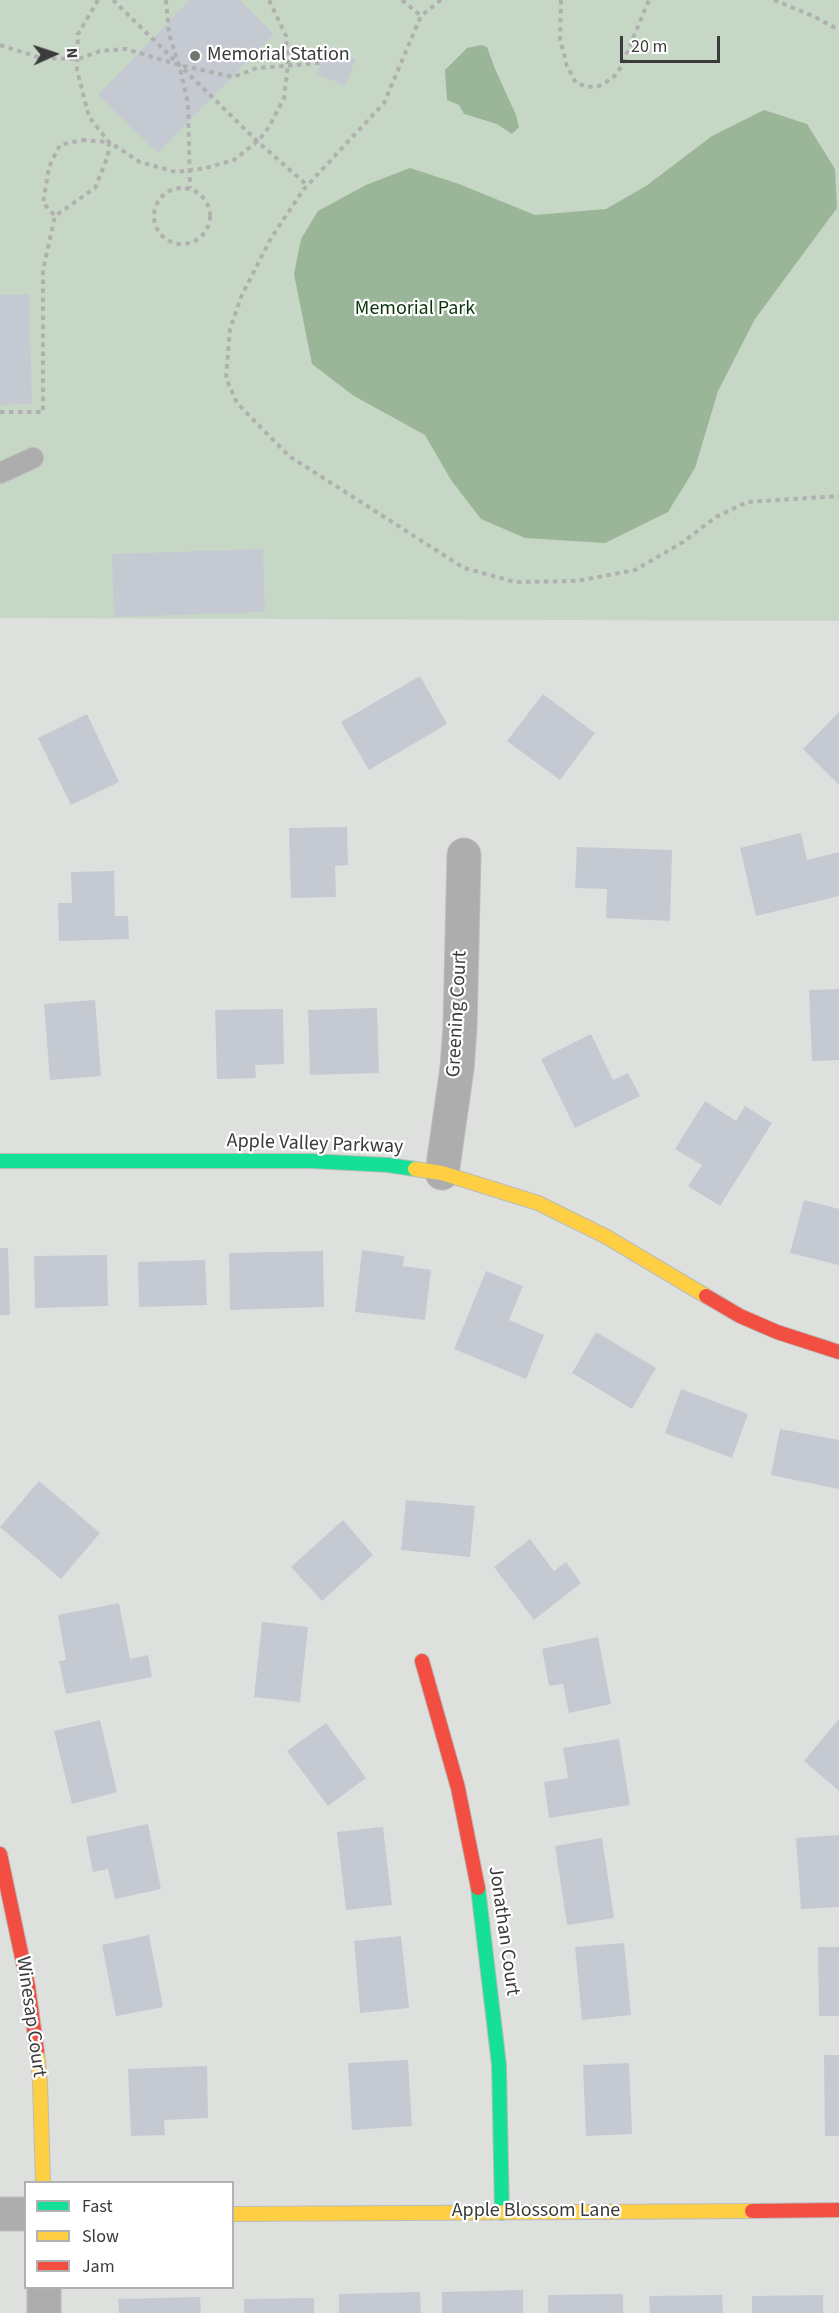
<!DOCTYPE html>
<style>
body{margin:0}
#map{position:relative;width:839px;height:2313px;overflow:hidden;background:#dee0de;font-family:"Source Sans 3",sans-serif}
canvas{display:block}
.legend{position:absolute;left:24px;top:2181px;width:210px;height:108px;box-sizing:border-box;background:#fff;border:2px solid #b0b1b0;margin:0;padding:8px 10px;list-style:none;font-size:18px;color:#3a3b3a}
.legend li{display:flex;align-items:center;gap:12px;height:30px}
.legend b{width:30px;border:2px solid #b0b1b0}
.north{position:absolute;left:24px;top:24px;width:60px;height:60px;-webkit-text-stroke:4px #fff;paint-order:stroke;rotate:87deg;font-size:16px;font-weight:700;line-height:24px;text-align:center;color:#3a3b3a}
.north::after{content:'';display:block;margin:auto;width:21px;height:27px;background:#3a3b3a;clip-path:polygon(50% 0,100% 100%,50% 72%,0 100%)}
.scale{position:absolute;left:620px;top:36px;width:100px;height:27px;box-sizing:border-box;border:3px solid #3a3b3a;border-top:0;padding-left:8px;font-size:18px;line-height:21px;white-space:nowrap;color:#3a3b3a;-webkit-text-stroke:4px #fff;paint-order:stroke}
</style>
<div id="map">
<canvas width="839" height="2313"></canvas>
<ul class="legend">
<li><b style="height:8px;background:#16e098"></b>Fast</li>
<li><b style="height:8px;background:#ffcf43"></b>Slow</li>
<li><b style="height:8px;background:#f24e42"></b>Jam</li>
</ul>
<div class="north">N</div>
<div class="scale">20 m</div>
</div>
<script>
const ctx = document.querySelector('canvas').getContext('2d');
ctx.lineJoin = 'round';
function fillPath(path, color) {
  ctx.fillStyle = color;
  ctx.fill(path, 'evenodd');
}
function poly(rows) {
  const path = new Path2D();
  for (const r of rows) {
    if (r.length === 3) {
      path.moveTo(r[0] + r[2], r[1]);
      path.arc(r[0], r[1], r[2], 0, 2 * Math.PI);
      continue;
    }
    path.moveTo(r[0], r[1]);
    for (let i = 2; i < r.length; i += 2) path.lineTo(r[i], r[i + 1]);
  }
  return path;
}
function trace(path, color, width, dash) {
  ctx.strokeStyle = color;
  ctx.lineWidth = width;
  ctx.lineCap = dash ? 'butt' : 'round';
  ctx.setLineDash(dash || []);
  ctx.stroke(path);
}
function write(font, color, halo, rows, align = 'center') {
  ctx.font = font + ' "Source Sans 3",sans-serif';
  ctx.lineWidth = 4.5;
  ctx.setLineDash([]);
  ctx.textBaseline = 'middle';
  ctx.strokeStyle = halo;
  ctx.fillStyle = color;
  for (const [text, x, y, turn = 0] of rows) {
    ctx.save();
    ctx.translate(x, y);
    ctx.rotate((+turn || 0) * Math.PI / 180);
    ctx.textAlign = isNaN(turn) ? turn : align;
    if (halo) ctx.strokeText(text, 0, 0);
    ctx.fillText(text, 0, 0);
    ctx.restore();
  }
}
fillPath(poly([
 [0,0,839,0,839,621,0,618]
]), '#c7d7c6');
fillPath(poly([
 [482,45,487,47,495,69,516,115,519,127,512,134,497,124,464,114,459,105,447,100,445,70,467,48],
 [764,110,807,124,835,169,837,208,755,319,718,391,695,468,668,512,605,543,525,538,481,519,451,480,425,435,354,396,312,364,294,274,301,239,318,211,366,185,410,168,459,184,535,215,606,209,646,186,712,136]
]), '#9ab598');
fillPath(poly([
 [190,0,240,0,274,34,158,153,98,95],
 [327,51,356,59,345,85,316,74],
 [29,294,32,404,0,405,0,295],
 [263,549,265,612,114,617,112,554],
 [420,676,447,724,369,770,341,722],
 [543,694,595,733,560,780,507,741],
 [839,712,839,785,803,749],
 [87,714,119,782,71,805,38,738],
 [347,827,348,865,335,866,336,897,291,898,289,828],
 [801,833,807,860,839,852,839,896,756,916,740,848],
 [577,847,672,850,670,921,606,918,607,889,575,888],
 [114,871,115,916,128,916,129,939,59,941,58,903,72,903,71,872],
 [839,989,839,1060,812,1061,809,990],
 [95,1000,101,1076,50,1080,44,1004],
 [377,1008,379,1073,310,1075,308,1010],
 [283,1009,284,1064,255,1065,256,1078,217,1079,215,1010],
 [591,1034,613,1080,628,1073,640,1096,575,1128,541,1059],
 [705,1101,736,1121,745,1106,772,1123,720,1206,688,1186,702,1165,675,1149],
 [804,1200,839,1209,839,1265,790,1253],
 [0,1248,8,1248,10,1315,0,1315],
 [362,1250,404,1256,403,1266,431,1270,425,1320,355,1312],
 [323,1251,324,1307,230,1310,229,1253],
 [107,1255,108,1306,35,1308,34,1256],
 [205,1260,207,1305,139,1307,138,1262],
 [486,1271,523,1286,509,1320,544,1335,526,1379,454,1349],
 [596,1332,656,1368,632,1409,572,1373],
 [681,1389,748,1414,732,1458,665,1433],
 [780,1429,839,1440,839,1489,771,1475],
 [39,1481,100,1533,61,1579,0,1527],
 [406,1500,475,1506,470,1557,401,1550],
 [343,1520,373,1555,322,1601,291,1567],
 [530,1539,554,1571,566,1562,581,1583,534,1620,494,1567],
 [119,1603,130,1659,148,1655,152,1677,66,1694,59,1661,66,1660,58,1615],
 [262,1622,308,1627,300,1702,254,1697],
 [598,1637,611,1704,569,1713,563,1684,549,1686,542,1649],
 [839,1719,839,1791,804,1761],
 [100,1720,117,1792,72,1804,54,1731],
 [326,1723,366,1778,328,1806,287,1751],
 [619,1739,630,1805,549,1818,544,1782,568,1778,563,1748],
 [148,1824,161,1889,115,1899,108,1869,93,1872,86,1837],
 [383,1827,392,1905,346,1910,337,1832],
 [839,1835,839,1907,801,1909,796,1838],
 [602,1838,614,1918,567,1925,555,1846],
 [149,1935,163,2007,116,2016,102,1945],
 [401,1936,409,2008,360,2013,354,1941],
 [624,1943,631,2015,582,2020,575,1947],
 [818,1947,839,1947,839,2016,819,2016],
 [824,2055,839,2055,839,2136,825,2136],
 [408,2060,412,2126,352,2130,348,2063],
 [629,2063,632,2134,586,2136,583,2065],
 [207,2066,208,2118,164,2120,165,2135,131,2136,128,2069],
 [523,2290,523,2313,442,2313,442,2292],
 [420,2292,421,2313,339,2313,339,2294],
 [623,2294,623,2313,548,2313,548,2295],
 [722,2295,723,2313,650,2313,649,2296],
 [823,2295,823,2313,752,2313,752,2296],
 [200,2297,201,2313,119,2313,118,2299],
 [314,2298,314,2313,244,2313,244,2299]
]), '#c5cad2');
const lane = poly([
 [0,473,33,458]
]);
const street = poly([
 [442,1173,457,1068,460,1027,464,855],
 [0,2214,26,2214],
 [44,2288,44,2313]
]);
const fast = poly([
 [0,1161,311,1161,388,1165,415,1169],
 [478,1888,499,2065,502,2213]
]);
const slow = poly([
 [415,1169,442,1173,538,1203,605,1236,706,1296],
 [37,2051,40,2082,43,2182],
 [232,2214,752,2211]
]);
const jam = poly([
 [706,1296,740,1316,777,1332,839,1352],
 [422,1661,458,1788,478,1888],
 [0,1854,28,1986,37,2051],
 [752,2211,839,2210]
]);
trace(lane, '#babcba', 22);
trace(street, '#babcba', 35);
trace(fast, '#babcba', 16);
trace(slow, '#babcba', 16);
trace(jam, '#babcba', 16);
trace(poly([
 [98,0,78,34,77,70,89,117,109,142,140,162,176,172,206,168,234,160,259,140,269,127,284,98,288,64,286,36,269,0],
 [113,0,258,142,307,185],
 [166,0,169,34,179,65,188,103,190,188],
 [402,0,421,16],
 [441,0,421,16,384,103,304,189,271,238,241,297,230,329,226,378,237,403,289,456,464,568,515,582,577,581,635,570,683,542,716,517,747,502,839,496],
 [561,0,560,39,567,66,576,83,588,87,599,86,613,78,621,67,649,0],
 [774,0,813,16,839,30],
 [0,45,41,58,78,59,100,51,126,49,179,65,233,77,257,68,321,63],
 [82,140,109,142,108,156,95,188,55,216,43,203,49,167,60,145,82,140],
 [182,216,28],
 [0,412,43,412,43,270,55,216]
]), '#afb0af', 4, [4.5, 4.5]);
trace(lane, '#acadac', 20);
trace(street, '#acadac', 33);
trace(fast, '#16e098', 14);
trace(slow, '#ffcf43', 14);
trace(jam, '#f24e42', 14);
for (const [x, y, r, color] of [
 [195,56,6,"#737573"]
]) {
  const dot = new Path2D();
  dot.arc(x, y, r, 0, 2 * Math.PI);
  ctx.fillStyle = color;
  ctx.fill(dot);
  trace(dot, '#fff', 2);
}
write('20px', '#3a3b3a', '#fff', [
 ["Memorial Station",207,56]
], 'left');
write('20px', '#0b340a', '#fff', [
 ["Memorial Park",415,310]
]);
write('20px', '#3a3b3a', '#fff', [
 ["Greening Court",458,1014,-87],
 ["Apple Valley Parkway",315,1145,2],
 ["Jonathan Court",503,1931,82],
 ["Winesap Court",30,2017,82],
 ["Apple Blossom Lane",536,2212]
]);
</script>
